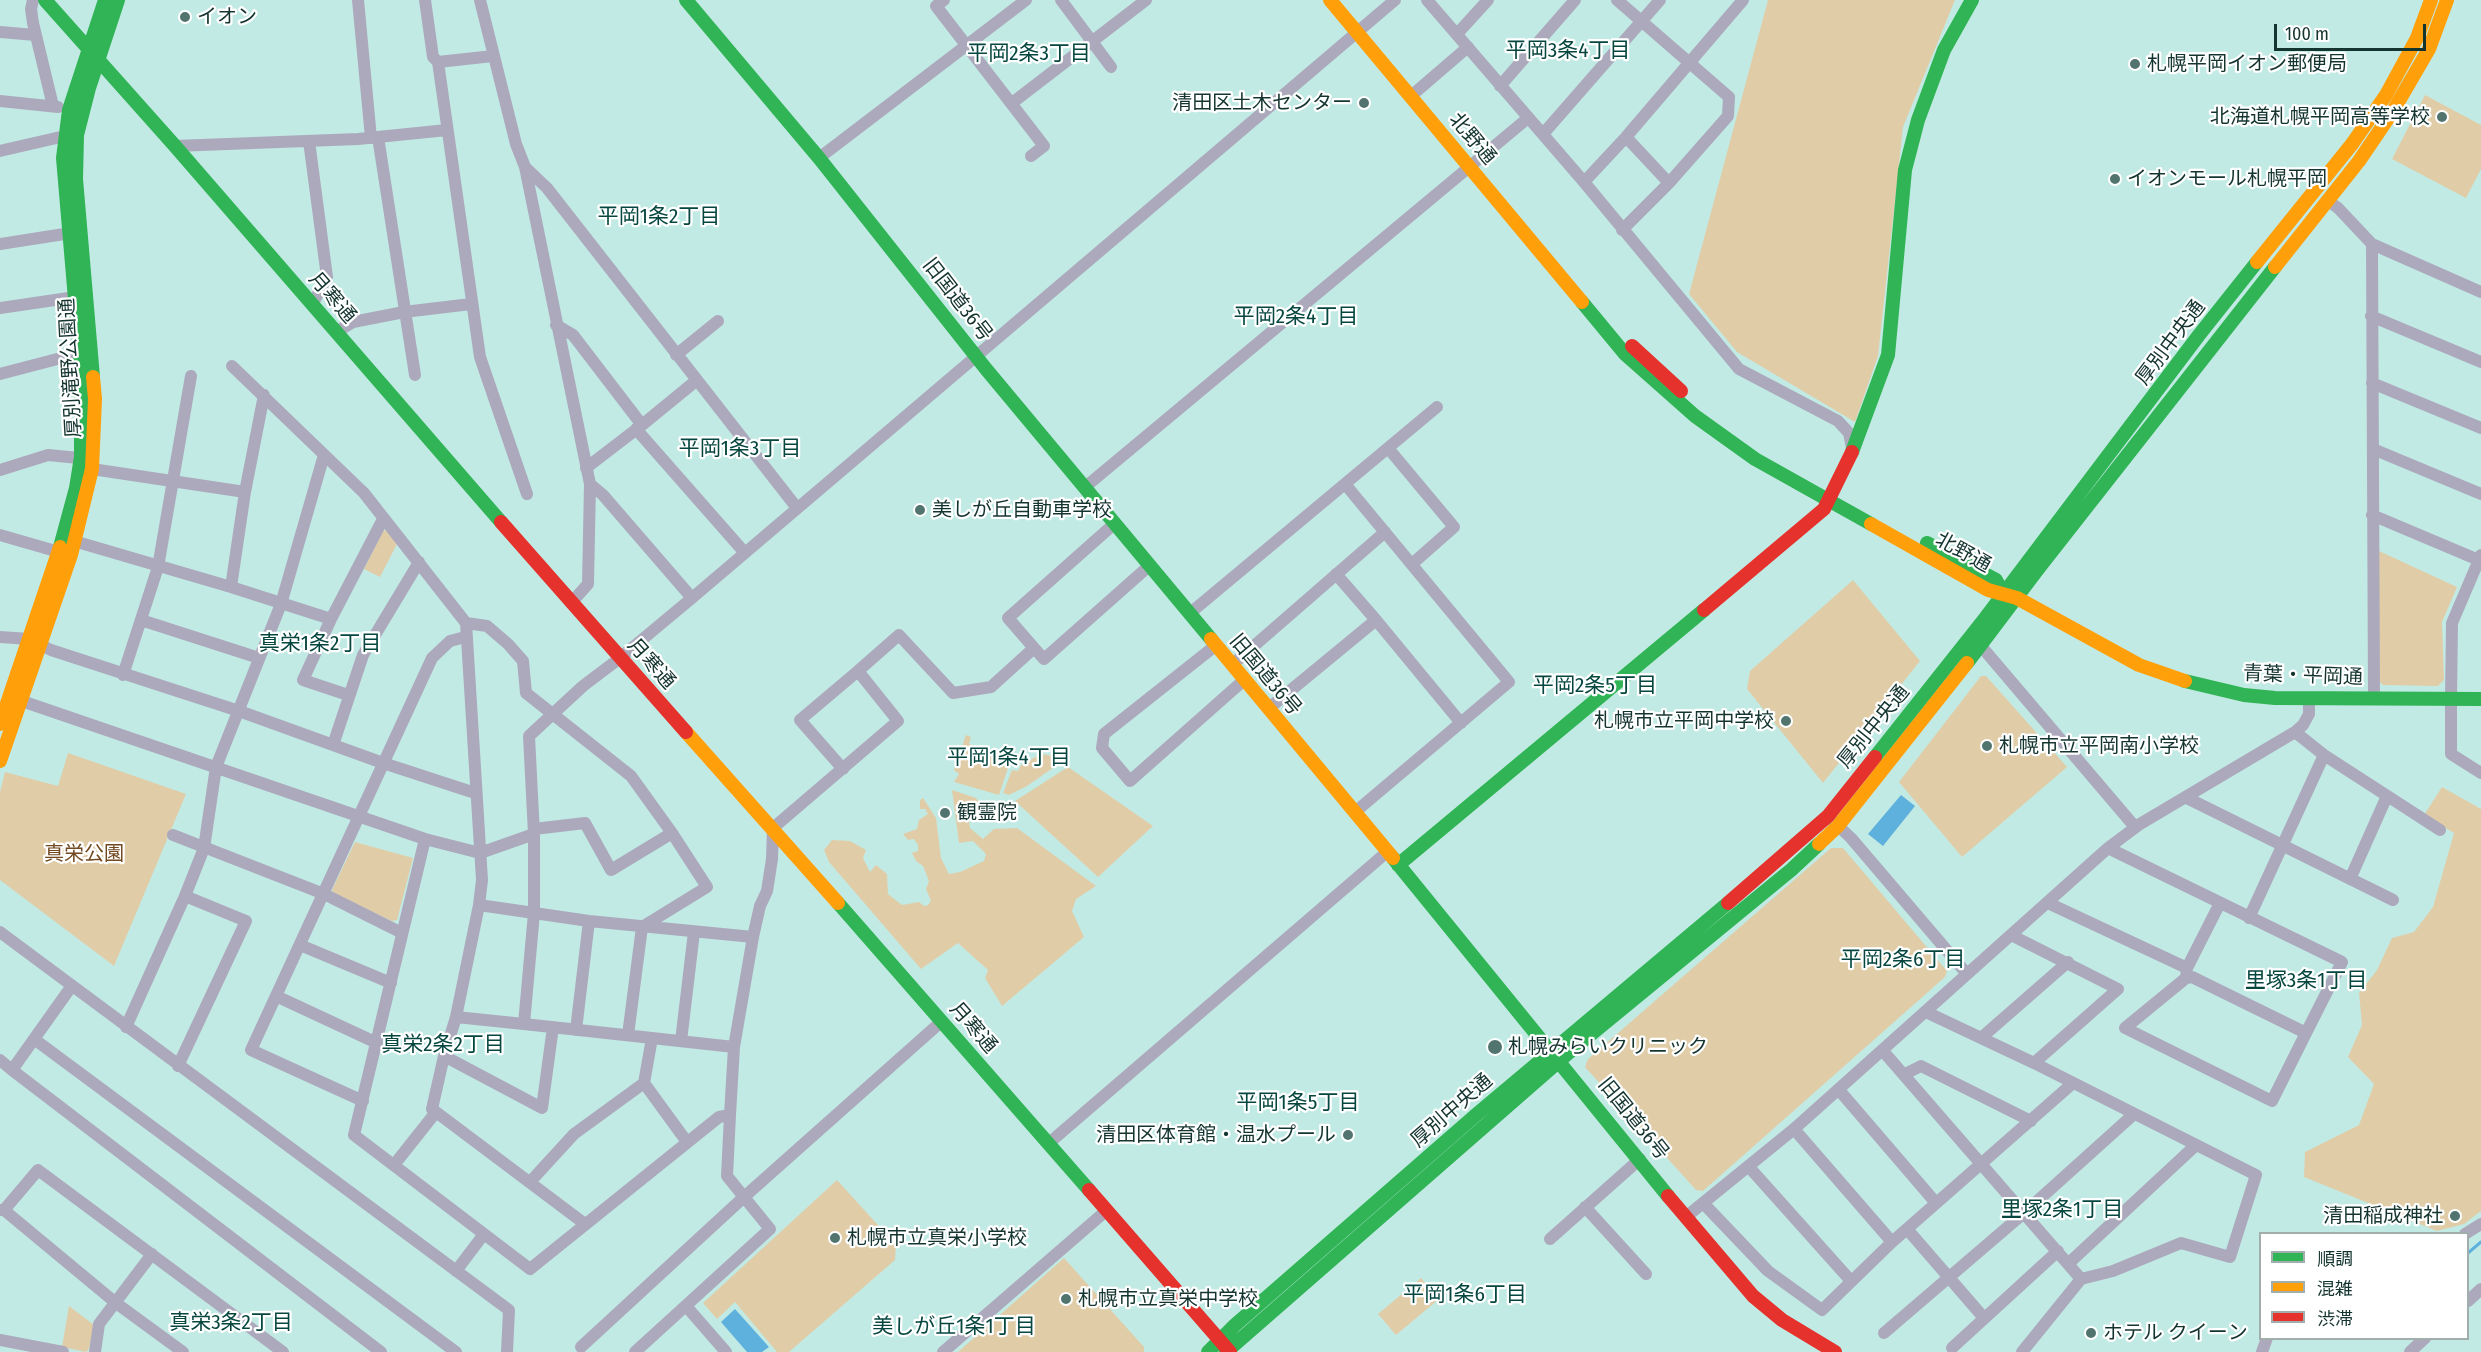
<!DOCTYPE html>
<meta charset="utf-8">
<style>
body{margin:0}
#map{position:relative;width:2481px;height:1352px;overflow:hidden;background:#c2eae4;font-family:"Fira Sans Condensed","Noto Sans JP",sans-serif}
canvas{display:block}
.legend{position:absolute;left:2259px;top:1232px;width:210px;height:108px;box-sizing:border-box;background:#fff;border:2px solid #a1aeac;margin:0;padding:8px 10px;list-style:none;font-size:18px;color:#14342f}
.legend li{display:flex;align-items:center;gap:12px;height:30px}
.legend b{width:30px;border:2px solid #a1aeac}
.scale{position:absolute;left:2274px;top:24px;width:152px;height:27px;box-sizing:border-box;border:3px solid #14342f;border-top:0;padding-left:8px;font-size:18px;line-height:21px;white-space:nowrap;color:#14342f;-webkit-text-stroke:4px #fff;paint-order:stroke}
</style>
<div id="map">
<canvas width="2481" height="1352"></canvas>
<ul class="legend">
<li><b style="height:8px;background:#30b455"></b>順調</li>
<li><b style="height:8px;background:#ff9f0a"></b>混雑</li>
<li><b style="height:8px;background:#e5322d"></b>渋滞</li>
</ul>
<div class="scale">100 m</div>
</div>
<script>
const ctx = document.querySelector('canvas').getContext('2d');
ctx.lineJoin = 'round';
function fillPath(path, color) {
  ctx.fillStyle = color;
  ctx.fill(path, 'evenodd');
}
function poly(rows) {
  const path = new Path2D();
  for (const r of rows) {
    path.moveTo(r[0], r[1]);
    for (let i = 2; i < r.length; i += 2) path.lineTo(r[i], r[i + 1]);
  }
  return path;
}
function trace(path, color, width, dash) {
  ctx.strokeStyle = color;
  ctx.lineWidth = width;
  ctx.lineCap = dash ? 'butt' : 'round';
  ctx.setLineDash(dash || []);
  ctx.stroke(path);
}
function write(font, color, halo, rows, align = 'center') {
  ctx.font = font + ' "Fira Sans Condensed","Noto Sans JP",sans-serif';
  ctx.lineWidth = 4.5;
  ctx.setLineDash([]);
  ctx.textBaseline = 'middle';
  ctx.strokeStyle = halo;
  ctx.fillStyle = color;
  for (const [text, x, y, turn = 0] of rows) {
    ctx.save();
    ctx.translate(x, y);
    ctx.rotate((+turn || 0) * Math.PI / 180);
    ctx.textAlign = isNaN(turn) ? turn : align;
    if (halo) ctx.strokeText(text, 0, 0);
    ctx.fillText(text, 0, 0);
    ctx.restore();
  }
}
fillPath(poly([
 [1768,0,1955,0,1903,127,1878,356,1855,422,1737,352,1689,294],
 [2425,95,2481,125,2481,169,2466,198,2392,159],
 [387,530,397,544,380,577,364,569,383,531],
 [2379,551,2457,587,2442,622,2444,680,2438,686,2383,685,2379,681],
 [1853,580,1920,661,1823,783,1747,689,1750,671],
 [1981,676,1986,676,2067,767,1962,857,1899,782],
 [966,735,971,737,969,744,999,753,998,757,1004,759,1002,765,1008,768,999,795,954,782,959,774,954,770],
 [68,753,186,794,114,966,0,880,0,792,5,772,58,786],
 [1041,754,1059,757,1063,761,1027,786,1009,795,1003,793,1012,770,1018,771,1021,765],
 [1068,767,1153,826,1098,877,1015,801],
 [2442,787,2481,809,2481,1211,2464,1224,2437,1231,2304,1177,2305,1152,2359,1125,2374,1084,2348,1057,2362,1025,2359,993,2377,970,2392,938,2414,932,2433,907,2454,833,2424,815],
 [952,790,976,798,983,808,968,815,970,828,983,839,994,829,1017,828,1096,886,1076,899,1072,911,1084,937,1002,1006,985,978,988,970,958,943,921,969,829,862,824,850,832,840,850,841,866,850,863,858,870,872,876,865,887,874,888,894,902,905,919,902,924,906,928,905,931,901,926,889,929,881,923,866,916,861,912,853,918,851,918,845,914,839,908,840,903,834,917,829,919,820,928,814,925,809,920,809,920,800,923,798,936,818,941,858,949,874,960,872,984,861,986,854,973,841,959,843],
 [355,842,413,858,397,920,392,921,335,895,332,890],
 [1831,848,1843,848,1947,971,1945,977,1703,1191,1696,1190,1585,1067,1588,1059],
 [837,1180,896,1245,895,1260,789,1352,777,1352,735,1302,717,1319,703,1303],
 [1064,1258,1144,1347,1144,1352,958,1352],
 [1421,1278,1439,1299,1396,1335,1378,1314],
 [69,1306,94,1325,89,1349,86,1352,62,1347]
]), '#e0cda8');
fillPath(poly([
 [1901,795,1915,806,1883,846,1868,834],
 [735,1309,769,1347,762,1352,747,1352,721,1322]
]), '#5eb0dd');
trace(poly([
 [2468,1253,2481,1242]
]), '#5eb0dd', 3);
trace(poly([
 [33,0,31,9,33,23,53,106],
 [358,0,371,138],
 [425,0,433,57,438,62,480,357,527,494],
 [480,0,516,144,525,167,547,188,797,508],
 [944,0,936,6,1044,146,1031,156],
 [1061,0,1111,67],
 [1427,0,1584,182,1739,369,1838,421,1849,433,1852,448],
 [1617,0,1729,97,1728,116,1669,183,1622,230],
 [0,32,35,35],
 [1457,34,1488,0],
 [438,62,493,56],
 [1500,86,1575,0],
 [1411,96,1468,47],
 [0,101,58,107],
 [1012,103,1146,0],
 [1543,134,1660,0],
 [378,137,415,375],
 [1626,137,1669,183],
 [309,141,327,277,312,305],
 [175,146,358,139,447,130],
 [0,151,65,136],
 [819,158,1026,0],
 [525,167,590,484,588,584,571,603],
 [1584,182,1626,137,1743,0],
 [2327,200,2338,208,2372,244,2481,292],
 [0,244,77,232],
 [2372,244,2374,699],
 [0,308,82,296],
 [2371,316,2481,362],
 [556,325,573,335,642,425,586,468],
 [336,332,353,322,404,312,471,304],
 [676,355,718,321],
 [232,366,364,493,466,623,482,880,479,905,456,1017,444,1056,432,1109,585,1224],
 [0,374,88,351],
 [2372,383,2481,428],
 [642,425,697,380],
 [636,429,745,553],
 [1388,448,1454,527,1412,564],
 [2373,449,2481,494],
 [92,469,245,492],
 [0,470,48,455,89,459],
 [590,484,603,495,692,598],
 [1345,484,1509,682,1355,812],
 [1084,488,1528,118],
 [2372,515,2481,561],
 [0,535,59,552],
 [67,539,231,587,331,619],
 [2481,555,2452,623,2451,699,2451,754,2481,773],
 [1336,574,1376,620],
 [231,587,245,492,264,395],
 [1189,614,1437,407],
 [141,620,259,658],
 [466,623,487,626,508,644,523,661,526,693,631,776,672,833,707,887,642,927,628,1035],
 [0,637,29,639,51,650,239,711,383,763,475,793],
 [1215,646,1104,734,1102,748,1130,781,1244,680],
 [1981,646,2135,827],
 [1034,648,1008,618,1114,524],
 [1232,665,1385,532],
 [123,675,158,567,191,376],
 [348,695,303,680,331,619,383,519],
 [13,698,425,839,480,853,534,834],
 [1268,709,1376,620,1461,723],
 [2295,732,2324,755,2440,830],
 [333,745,363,655,419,562],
 [843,769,800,720,858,671],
 [2187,798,2393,900],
 [1833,821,1851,838,1967,974],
 [534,829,585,823,611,870,672,833],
 [173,835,324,894,402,933],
 [425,839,354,1135,530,1269,719,1117,730,1115,727,1176,744,1197,581,1347],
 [2350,879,2387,796],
 [185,896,204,848,216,767,281,604,324,455],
 [2048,903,2187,968,2186,978,2192,977,2306,1033,2342,962,2108,848],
 [479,905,589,921,753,937],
 [2249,918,2324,755],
 [0,932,509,1310,507,1352],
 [2011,935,2118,989,2034,1063],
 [300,945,391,983],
 [2187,968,2220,903],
 [2186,978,2125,1028,2272,1101,2306,1033],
 [71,987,12,1070,381,1352],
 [276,996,377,1043],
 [1926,1012,2034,1063,2256,1175,2230,1257,2181,1243,2113,1271,2081,1279],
 [456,1017,524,1024],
 [126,1027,185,896,246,921,178,1066],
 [576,1030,589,921],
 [1981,1038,2068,962],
 [34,1039,456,1352],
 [681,1041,694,932],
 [734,1047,524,1024,534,913,534,834,529,736,583,686,620,658,692,598,1395,0],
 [1883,1051,2081,1279],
 [444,1056,542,1108,553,1027],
 [0,1060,12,1070],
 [1905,1074,1921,1066,2031,1121],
 [644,1083,687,1142],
 [1839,1090,1936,1203],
 [363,1101,251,1050,432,658,450,641,465,637],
 [730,1115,734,1047,753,937,760,906,767,891,772,859,773,828,898,721,858,671,899,635,953,693,991,687,1034,648,1044,659,1149,566],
 [1794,1129,1892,1242],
 [1049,1143,1387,852],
 [394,1165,436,1112],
 [1749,1167,1851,1281],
 [530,1182,574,1134,644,1083,652,1038],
 [1704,1204,1768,1271,1822,1310,1892,1242,2073,1083],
 [1585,1207,1646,1274],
 [0,1210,4,1210,116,1303,183,1352],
 [4,1210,38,1170,283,1352],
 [1687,1216,1794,1129,2108,848,2140,824,2295,732,2303,725,2309,714,2309,699],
 [1907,1229,1984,1318],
 [2465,1234,2481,1224],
 [1550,1239,1640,1159],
 [2069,1263,2196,1145],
 [456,1271,484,1234],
 [2468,1301,2481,1289],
 [686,1306,726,1352],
 [1884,1333,2024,1213,2134,1114],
 [0,1340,63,1352],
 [1952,1348,2058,1251],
 [95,1352,99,1324,152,1254],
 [635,1352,770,1229,744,1197,942,1021],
 [943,1352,1107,1210],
 [2022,1352,2081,1279],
 [2262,1352,2267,1338],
 [2410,1352,2425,1338]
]), '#aca9bd', 12);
trace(poly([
 [45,0,175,146,501,522],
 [686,0,819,158,986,369,1211,639],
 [1582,302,1625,354,1695,416,1755,459,1871,524],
 [93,377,76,179,77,135,89,88,118,0],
 [1852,452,1888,355,1905,170,1918,120,1944,50,1972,0],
 [1927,543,1996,580,2003,593],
 [60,547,76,488,81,457,81,370,63,158,69,110,105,0],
 [1967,663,2038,569,2275,267],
 [2185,681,2244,695,2275,698,2481,699],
 [1875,757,1986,617,2199,335,2257,262],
 [1393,858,1668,1196],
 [1398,865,1704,610],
 [838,903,1089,1190],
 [1208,1352,1235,1325,1477,1114,1728,903],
 [1226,1352,1573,1049,1791,870,1819,844]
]), '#30b455', 14);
trace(poly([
 [1330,0,1582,302],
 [2257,262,2352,144,2386,95,2417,38,2431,0],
 [2275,267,2359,161,2393,111,2429,49,2447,0],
 [1871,524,1988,590,2017,598,2139,665,2185,681],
 [1211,639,1393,858],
 [0,724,60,547],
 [686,732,838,903],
 [0,761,71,555,92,469,95,399,93,377],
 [1819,844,1838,826,1967,663]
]), '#ff9f0a', 14);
trace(poly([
 [1632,346,1681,391],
 [501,522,686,732],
 [1704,610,1824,509,1852,452],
 [1728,903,1828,816,1875,757],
 [1089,1190,1230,1352],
 [1668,1196,1753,1296,1782,1320,1835,1352]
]), '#e5322d', 14);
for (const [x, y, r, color] of [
 [185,17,6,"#51746e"],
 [2135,64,6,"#51746e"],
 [1364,103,6,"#51746e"],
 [2442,117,6,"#51746e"],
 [2115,179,6,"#51746e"],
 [920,510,6,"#51746e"],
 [1786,721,6,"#51746e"],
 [1987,746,6,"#51746e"],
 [945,813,6,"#51746e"],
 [1495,1047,8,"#51746e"],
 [1348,1135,6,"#51746e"],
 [2455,1216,6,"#51746e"],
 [835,1238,6,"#51746e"],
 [1066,1299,6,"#51746e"],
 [2091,1333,6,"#51746e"]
]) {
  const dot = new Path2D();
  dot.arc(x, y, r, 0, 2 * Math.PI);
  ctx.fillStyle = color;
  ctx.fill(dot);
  trace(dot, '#fff', 2);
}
write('20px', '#14342f', '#fff', [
 ["イオン",197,17],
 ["札幌平岡イオン郵便局",2147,64],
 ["清田区土木センター",1352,103,"right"],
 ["北海道札幌平岡高等学校",2430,117,"right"],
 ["イオンモール札幌平岡",2127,179],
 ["美しが丘自動車学校",932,510],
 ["札幌市立平岡中学校",1774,721,"right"],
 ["札幌市立平岡南小学校",1999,746],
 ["観霊院",957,813],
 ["札幌みらいクリニック",1508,1047],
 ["清田区体育館・温水プール",1336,1135,"right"],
 ["清田稲成神社",2443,1216,"right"],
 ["札幌市立真栄小学校",847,1238],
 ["札幌市立真栄中学校",1078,1299],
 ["ホテル クイーン",2103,1333]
], 'left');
write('20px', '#14342f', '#fff', [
 ["北野通",1472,139,50],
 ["月寒通",332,298,49],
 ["旧国道36号",957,300,52],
 ["厚別中央通",2171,343,-53],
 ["厚別滝野公園通",71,368,-93],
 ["北野通",1963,553,29],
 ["月寒通",651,664,48],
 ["旧国道36号",1265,675,50],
 ["青葉・平岡通",2303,676,2],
 ["厚別中央通",1874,727,-51],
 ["月寒通",973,1028,49],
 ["厚別中央通",1452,1111,-41],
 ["旧国道36号",1633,1119,51]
]);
write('20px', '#724920', '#fff', [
 ["真栄公園",84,854]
]);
write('21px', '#05463f', '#fff', [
 ["平岡3条4丁目",1568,51],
 ["平岡2条3丁目",1029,54],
 ["平岡1条2丁目",659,217],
 ["平岡2条4丁目",1296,317],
 ["平岡1条3丁目",740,449],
 ["真栄1条2丁目",320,644],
 ["平岡2条5丁目",1595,686],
 ["平岡1条4丁目",1009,758],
 ["平岡2条6丁目",1903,960],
 ["里塚3条1丁目",2306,981],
 ["真栄2条2丁目",443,1045],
 ["平岡1条5丁目",1298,1103],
 ["里塚2条1丁目",2062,1210],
 ["平岡1条6丁目",1465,1295],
 ["真栄3条2丁目",231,1323],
 ["美しが丘1条1丁目",954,1327]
]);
</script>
